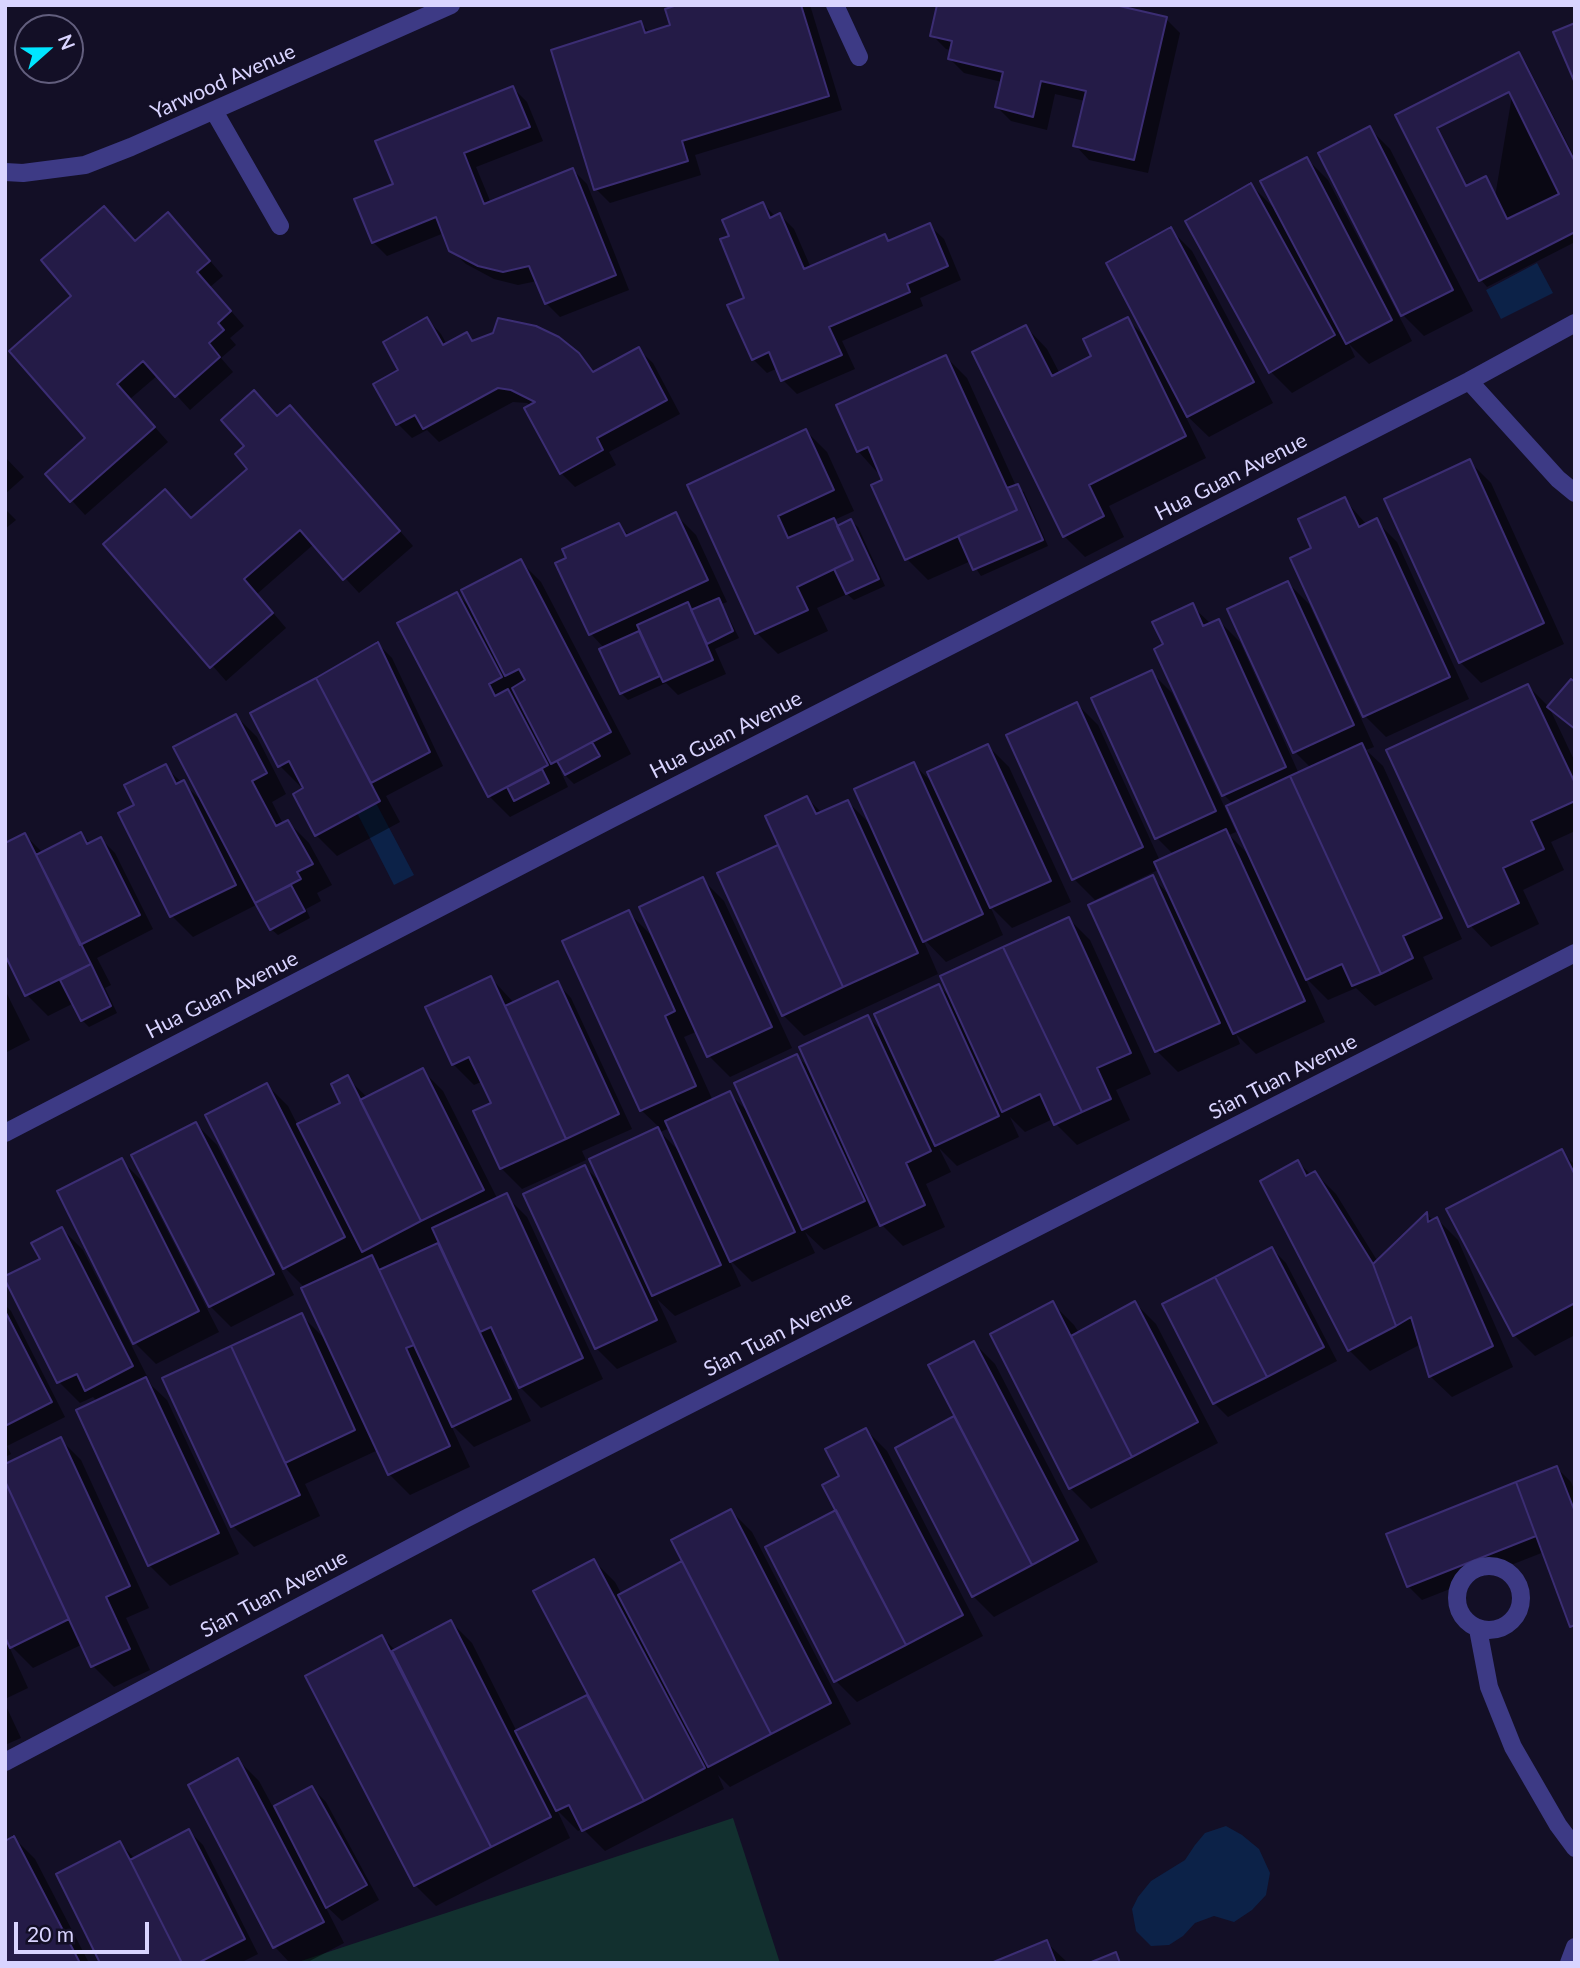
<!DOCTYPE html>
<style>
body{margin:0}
#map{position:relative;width:1580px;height:1968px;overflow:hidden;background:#130f26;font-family:Lato,sans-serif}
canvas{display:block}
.frame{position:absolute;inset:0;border:7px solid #d9d4ff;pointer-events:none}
.north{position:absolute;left:14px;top:14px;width:70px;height:70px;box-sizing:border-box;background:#130f26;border:2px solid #625e7d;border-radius:50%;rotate:69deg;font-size:19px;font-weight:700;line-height:28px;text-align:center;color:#d9d4ff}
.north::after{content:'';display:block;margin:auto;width:24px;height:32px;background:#00e5ff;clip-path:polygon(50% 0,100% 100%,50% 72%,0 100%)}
.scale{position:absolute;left:14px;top:1922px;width:135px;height:32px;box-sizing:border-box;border:4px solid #d9d4ff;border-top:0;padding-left:9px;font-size:21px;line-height:24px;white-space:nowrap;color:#d9d4ff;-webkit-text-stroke:5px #130f26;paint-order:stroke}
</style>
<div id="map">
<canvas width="1580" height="1968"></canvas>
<div class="frame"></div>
<div class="north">N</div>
<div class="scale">20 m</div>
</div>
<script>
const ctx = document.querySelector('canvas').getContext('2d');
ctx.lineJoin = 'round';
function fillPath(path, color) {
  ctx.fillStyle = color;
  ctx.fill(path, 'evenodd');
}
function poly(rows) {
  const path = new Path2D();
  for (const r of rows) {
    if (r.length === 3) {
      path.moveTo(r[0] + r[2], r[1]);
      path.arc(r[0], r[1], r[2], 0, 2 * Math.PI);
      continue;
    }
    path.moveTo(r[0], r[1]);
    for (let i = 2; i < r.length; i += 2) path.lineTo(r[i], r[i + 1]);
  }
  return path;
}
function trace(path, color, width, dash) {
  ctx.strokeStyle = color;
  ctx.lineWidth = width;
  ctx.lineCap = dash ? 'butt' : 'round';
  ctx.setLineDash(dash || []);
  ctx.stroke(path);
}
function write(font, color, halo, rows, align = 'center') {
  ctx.font = font + ' Lato,sans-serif';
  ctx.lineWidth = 5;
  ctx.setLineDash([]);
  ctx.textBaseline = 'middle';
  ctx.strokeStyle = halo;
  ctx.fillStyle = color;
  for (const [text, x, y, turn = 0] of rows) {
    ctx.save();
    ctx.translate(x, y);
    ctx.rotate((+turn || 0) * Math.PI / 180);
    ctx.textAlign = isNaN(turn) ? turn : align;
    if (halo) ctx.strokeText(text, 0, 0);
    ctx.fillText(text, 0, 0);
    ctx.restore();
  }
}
fillPath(poly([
 [733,1818,780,1963,295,1963]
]), '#12302f');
fillPath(poly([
 [1537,263,1553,293,1501,319,1486,290],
 [376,803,414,875,394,885,357,813],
 [1226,1826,1242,1835,1259,1849,1270,1873,1266,1895,1252,1910,1234,1922,1214,1916,1195,1923,1183,1936,1169,1945,1151,1946,1136,1931,1132,1909,1138,1897,1151,1881,1185,1860,1195,1845,1205,1833]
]), '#0c2248');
fillPath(poly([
 [683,5,810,5,842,110,695,155,701,175,610,203,596,189,640,23,650,33,672,26],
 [1166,19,1180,33,1148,173,1089,160,1075,145,1085,101,1055,94,1047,130,1011,121,997,107,1002,82,964,73,950,59,952,50,946,49,932,35],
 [1519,54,1525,61,1575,158,1575,242,1487,287,1481,280],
 [513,88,527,102,543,141,476,167,491,203,573,170,587,184,629,290,560,317,546,303,537,281,518,285,494,279,466,264,451,250,444,233,387,256,373,242,395,185],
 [1369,128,1390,149,1473,311,1424,336,1403,315,1320,153],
 [1307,159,1328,180,1412,341,1369,364,1349,344,1355,357,1292,393,1271,372,1251,185,1277,211],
 [763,204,776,217,780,215,794,229,811,268,885,236,890,242,929,225,944,239,961,280,920,298,923,306,842,341,855,369,797,394,783,380,778,368,767,373,753,359,747,299,732,237],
 [182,228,223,276,210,287,244,326,230,338,236,345,221,358,233,372,190,410,158,375,130,399,168,442,85,515,48,474,87,439,136,243],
 [1171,230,1192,251,1273,403,1209,437,1184,413,1206,458,1109,506,1124,537,1085,557,1064,536,1026,327,1047,349,1060,374,1094,357,1128,320,1146,338],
 [427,319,441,334,447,345,467,334,474,342,578,354,596,373,638,349,653,363,680,414,609,452,616,465,575,487,561,473,532,406,527,403,513,402,439,442,427,430,412,438,398,424,401,371],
 [946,357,967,378,1016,486,1024,492,1048,546,981,576,971,561,928,580,907,559,873,486,885,481,858,451],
 [278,418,304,421,413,546,359,593,314,544,257,594,286,628,226,681,106,544,192,520,249,469,246,446],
 [806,431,827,452,854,511,834,520,840,526,851,521,858,527,885,586,854,600,847,594,817,608,828,631,778,654,757,633,689,485],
 [5,457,24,477,5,494],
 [1470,462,1491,483,1564,644,1481,683,1460,662],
 [1344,499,1367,525,1376,521,1397,542,1469,699,1386,737,1365,716,1313,549],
 [5,509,16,520,5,529],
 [675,514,696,535,727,602,722,604,739,638,715,649,726,674,678,695,666,683,628,700,621,693,605,649,591,634,557,564,618,525,630,536],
 [520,561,541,582,631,754,574,784,560,770,568,787,510,817,489,796,457,594,471,608],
 [570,752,572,755,559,762,557,759],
 [1288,583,1309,604,1374,747,1366,750,1383,766,1462,939,1423,957,1433,979,1375,1006,1356,988,1328,1000,1304,976,1325,1022,1256,1054,1236,1034,1240,1044,1178,1072,1157,1051,1090,906,1152,877,1172,898,1160,869,1095,900,1074,879,1077,704,1098,725,1160,861,1174,855,1157,838,1151,672,1172,693,1236,832,1229,835,1250,856,1233,804,1224,795,1156,650,1165,645,1192,606,1211,624,1219,621,1240,642,1299,774,1311,768,1295,752,1229,610],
 [378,644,392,658,443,766,386,796,400,822,337,856,316,835,304,785,301,787,280,766,317,680],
 [1528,686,1549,707,1575,762,1575,831,1551,842,1564,870,1523,890,1539,924,1491,947,1470,925],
 [236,716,257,737,286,794,272,802,283,824,288,822,309,843,332,885,317,893,321,901,306,909,310,918,278,935,271,929,258,904,193,937,172,916,137,806,165,767,203,802],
 [988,746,1009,767,1071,902,1012,928,990,906,1003,935,946,962,922,937,938,974,804,1036,783,1015,719,874,781,846,807,798,822,813,848,802,872,826,913,764,935,785],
 [81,834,91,844,101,839,115,853,153,929,97,958,111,985,105,988,117,1013,89,1027,82,1020,74,1003,48,1016,27,995,5,951,25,835,43,853],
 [703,880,724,901,792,1048,730,1077,709,1056,698,1031,684,1037,713,1101,729,1093,749,1113,797,1056,810,1069,868,1017,885,1034,939,986,954,1001,1069,919,1090,940,1151,1074,1116,1090,1130,1120,1077,1145,1056,1124,1053,1119,1025,1132,1010,1117,1019,1137,957,1166,939,1148,951,1172,926,1184,945,1227,903,1246,881,1224,824,1250,805,1232,815,1253,752,1282,729,1259,741,1286,675,1316,657,1299,677,1342,617,1369,596,1348,585,1167,603,1185,592,1160,660,1128,641,1110,628,912,654,938],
 [670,1128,681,1153,660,1132],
 [491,978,514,1003,557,983,571,998,632,1129,582,1151,586,1160,522,1189,501,1168,493,1104,483,1081,474,1085,453,1064],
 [5,990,30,1040,5,1053],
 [422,1070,443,1091,498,1200,506,1196,527,1217,603,1379,541,1408,520,1387,504,1352,500,1354,531,1421,474,1447,450,1423,470,1467,410,1495,389,1474,378,1450,305,1484,320,1516,254,1547,233,1526,301,1315,326,1340,305,1288,285,1268,267,1085,288,1106,298,1126,343,1104,347,1078,368,1098],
 [196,1124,217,1145,294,1295,231,1327,210,1306],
 [1561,1152,1575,1165,1575,1335,1535,1356,1514,1335],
 [121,1160,142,1181,219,1332,156,1364,135,1343],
 [1298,1162,1311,1175,1315,1173,1336,1194,1378,1262,1427,1215,1434,1221,1437,1219,1458,1240,1513,1367,1452,1397,1431,1377,1421,1344,1370,1371,1349,1350],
 [62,1229,83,1250,152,1386,167,1400,239,1554,170,1586,149,1565,98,1402,93,1397,80,1403,59,1382,6,1278,42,1260],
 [1272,1249,1286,1263,1337,1361,1228,1417,1214,1403],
 [1135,1303,1156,1324,1218,1443,1091,1509,1070,1488,1053,1304,1074,1325,1079,1333],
 [5,1305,11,1311,65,1417,7,1446,11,1454,5,1457],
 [974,1343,995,1364,1098,1562,994,1617,973,1596,897,1449,956,1417],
 [866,1430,887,1451,983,1636,857,1702,836,1681,838,1511,841,1477],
 [60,1439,81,1460,149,1608,126,1618,150,1670,114,1687,93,1666,83,1644,33,1668,7,1642,28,1688,5,1699,5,1465],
 [1557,1468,1571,1482,1575,1492,1575,1629,1544,1552,1422,1600,1408,1586,1388,1535],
 [731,1511,752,1532,851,1724,730,1787,718,1775,724,1789,605,1851,583,1829,578,1831,557,1810,570,1838,436,1906,415,1885,382,1637,395,1650,451,1622,472,1643,517,1732,590,1696,594,1561,615,1582,622,1595,684,1562],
 [5,1704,21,1738,5,1745],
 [238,1760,259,1781,281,1822,312,1788,326,1802,379,1900,342,1921,324,1904,344,1943,306,1963,290,1963,275,1947,190,1785],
 [189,1831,203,1845,258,1954,240,1963,102,1963,120,1843,135,1859],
 [14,1838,35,1859,89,1963,5,1963],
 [1046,1942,1068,1963,995,1963]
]), '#0007');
const building = poly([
 [677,5,801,5,829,96,682,141,688,161,594,190,551,50,641,21,645,33,670,25,665,9,677,5],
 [937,5,1115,5,1167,17,1134,160,1073,146,1086,91,1041,81,1033,117,995,107,1003,72,948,59,952,41,930,36,937,5],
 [1575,23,1575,83,1553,32,1575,23],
 [1519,52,1575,162,1575,232,1479,281,1395,115,1519,52],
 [513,86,530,127,464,153,484,204,573,168,616,275,545,304,529,266,503,272,478,266,449,251,436,217,372,243,354,199,393,184,375,141,513,86],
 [1509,92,1559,194,1507,219,1486,176,1466,186,1437,128,1509,92],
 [1370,126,1453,290,1401,316,1318,153,1370,126],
 [1307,157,1392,320,1346,344,1260,181,1307,157],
 [1251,183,1335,335,1269,373,1185,221,1251,183],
 [763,202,770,218,780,213,804,269,885,234,888,241,930,223,948,266,907,284,910,292,829,327,842,355,781,381,769,352,752,360,727,305,744,298,720,239,729,236,722,220,763,202],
 [104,206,135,241,168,212,210,261,197,272,231,311,218,323,224,330,209,343,220,357,175,397,143,361,117,384,155,427,70,502,45,474,85,438,9,351,71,296,41,260,104,206],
 [1171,227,1254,382,1187,417,1106,263,1171,227],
 [427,317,443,345,467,332,472,341,493,333,498,318,536,326,559,337,579,353,593,372,639,347,667,400,597,438,603,450,560,474,524,408,535,402,511,390,498,388,423,429,415,415,396,425,373,384,398,370,383,342,427,317],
 [1128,317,1186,436,1089,485,1104,516,1063,537,972,352,1026,325,1052,376,1091,356,1083,339,1128,317],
 [946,355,1017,510,905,560,871,485,882,480,868,447,857,452,836,405,946,355],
 [254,390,277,416,290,405,400,531,343,580,300,530,244,579,273,613,210,668,103,544,165,489,191,518,247,469,235,454,244,446,221,420,254,390],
 [806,429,834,490,778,516,788,538,834,518,853,560,797,587,808,610,755,634,687,485,806,429],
 [1470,459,1544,623,1459,663,1384,499,1470,459],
 [1018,484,1043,540,973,570,958,536,1017,510,1007,488,1018,484],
 [1345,497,1359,527,1377,518,1450,677,1363,717,1290,558,1311,548,1298,519,1345,497],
 [676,512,708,580,589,635,555,563,566,558,562,549,619,523,626,536,676,512],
 [851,519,879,579,846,594,834,569,853,560,837,526,851,519],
 [521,559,611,732,551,764,512,688,525,680,519,669,505,676,461,590,521,559],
 [1288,581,1354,725,1293,753,1227,609,1288,581],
 [457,592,502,677,489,684,495,696,508,689,548,765,488,797,397,623,457,592],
 [719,598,733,631,707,644,691,610,719,598],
 [688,602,713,660,663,682,637,625,688,602],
 [1193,603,1203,626,1219,619,1286,767,1222,796,1154,649,1163,644,1152,622,1193,603],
 [639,631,660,676,620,694,599,649,639,631],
 [378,642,430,752,371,783,316,678,378,642],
 [1152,670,1216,811,1155,839,1091,698,1152,670],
 [316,678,380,801,315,836,293,794,303,788,289,761,278,767,250,713,316,678],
 [1571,679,1575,682,1575,729,1547,707,1571,679],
 [1528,684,1575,783,1575,801,1531,821,1544,849,1503,868,1519,903,1468,927,1386,750,1528,684],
 [1077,702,1143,847,1072,880,1006,735,1077,702],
 [236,714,267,773,252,781,276,826,288,820,313,864,297,872,301,879,255,903,173,747,236,714],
 [592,742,600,756,565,775,557,761,592,742],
 [1362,743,1442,918,1403,936,1413,958,1381,974,1290,776,1362,743],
 [988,744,1051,881,990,908,927,772,988,744],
 [914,762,983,914,923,942,854,789,914,762],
 [166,764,176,784,184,780,236,885,170,917,118,813,134,805,124,785,166,764],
 [542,769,549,783,514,801,507,787,542,769],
 [1290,776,1381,974,1352,986,1342,964,1306,980,1226,806,1290,776],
 [807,796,816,814,848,800,918,953,843,987,765,816,807,796],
 [1226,829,1305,1001,1233,1034,1154,862,1226,829],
 [81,832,87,844,101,837,140,915,80,945,36,855,81,832],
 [25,833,91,964,25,996,5,955,5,843,25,833],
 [778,845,843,987,782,1016,717,873,778,845],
 [1153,875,1220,1023,1155,1052,1088,905,1153,875],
 [703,877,772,1027,707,1057,639,907,703,877],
 [291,885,305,911,270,930,255,903,291,885],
 [629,910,675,1011,665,1016,696,1086,640,1111,562,941,629,910],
 [1069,917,1131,1053,1097,1068,1111,1099,1082,1112,1003,947,1069,917],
 [1003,947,1082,1112,1054,1125,1040,1094,1002,1112,940,976,1003,947],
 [91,964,111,1006,81,1021,60,980,91,964],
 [491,976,566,1139,500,1169,473,1111,491,1103,469,1057,452,1065,425,1007,491,976],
 [558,981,619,1114,566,1139,505,1006,558,981],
 [939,984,999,1116,935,1146,874,1014,939,984],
 [868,1015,931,1151,906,1163,925,1205,880,1226,799,1047,868,1015],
 [797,1054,865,1201,802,1230,734,1083,797,1054],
 [423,1068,484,1190,421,1221,360,1100,423,1068],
 [348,1075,421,1221,362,1252,297,1124,340,1103,331,1084,348,1075],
 [267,1083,345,1237,283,1269,205,1115,267,1083],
 [730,1091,795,1232,730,1262,665,1121,730,1091],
 [196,1122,274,1274,209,1307,131,1155,196,1122],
 [658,1127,721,1265,652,1296,589,1159,658,1127],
 [1562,1149,1575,1175,1575,1303,1513,1336,1446,1209,1562,1149],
 [122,1158,199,1311,133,1344,57,1191,122,1158],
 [1298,1160,1306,1176,1315,1171,1373,1264,1396,1326,1348,1351,1260,1181,1298,1160],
 [585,1165,657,1320,595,1349,523,1194,585,1165],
 [507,1193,583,1358,519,1388,491,1327,480,1332,432,1228,507,1193],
 [1427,1212,1428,1222,1437,1217,1493,1346,1429,1377,1411,1317,1396,1326,1373,1264,1427,1212],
 [62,1227,133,1366,85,1391,77,1374,57,1383,5,1280,5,1276,40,1259,31,1243,62,1227],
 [438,1243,511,1399,452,1427,379,1270,438,1243],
 [1272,1247,1324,1347,1267,1377,1215,1277,1272,1247],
 [372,1255,414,1345,406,1348,450,1446,388,1475,301,1288,372,1255],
 [1215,1277,1267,1377,1213,1404,1162,1304,1215,1277],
 [1053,1301,1132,1457,1069,1489,990,1334,1053,1301],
 [1135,1301,1198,1422,1132,1457,1071,1336,1135,1301],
 [5,1311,52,1402,5,1426,5,1311],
 [302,1313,355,1430,285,1463,231,1346,302,1313],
 [974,1341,1078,1540,1032,1565,928,1365,974,1341],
 [231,1346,300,1495,231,1527,162,1378,231,1346],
 [146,1377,219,1533,148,1566,76,1410,146,1377],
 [954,1416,1032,1565,972,1597,895,1448,954,1416],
 [866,1428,963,1615,906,1645,822,1485,839,1476,825,1449,866,1428],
 [61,1437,130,1586,106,1597,130,1649,91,1667,5,1481,5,1464,61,1437],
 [1557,1466,1575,1512,1575,1625,1570,1627,1516,1482,1557,1466],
 [5,1481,69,1619,10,1648,5,1637,5,1481],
 [1516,1482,1536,1536,1407,1587,1386,1534,1516,1482],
 [731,1509,831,1703,771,1734,671,1540,731,1509],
 [836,1510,906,1645,834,1682,765,1547,836,1510],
 [594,1559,705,1768,644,1801,533,1591,594,1559],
 [682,1561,771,1734,708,1767,618,1595,682,1561],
 [451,1620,551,1817,491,1847,392,1651,451,1620],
 [382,1635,491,1847,414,1886,305,1676,382,1635],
 [587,1695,644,1801,582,1831,569,1805,556,1811,515,1731,587,1695],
 [238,1758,324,1922,273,1948,188,1785,238,1758],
 [312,1786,367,1885,326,1908,274,1806,312,1786],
 [189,1829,245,1939,198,1963,182,1963,130,1860,189,1829],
 [14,1836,80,1963,5,1963,5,1841,14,1836],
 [120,1841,130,1860,182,1963,100,1963,56,1874,120,1841],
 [1047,1940,1056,1963,991,1963,1047,1940],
 [1116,1952,1120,1963,1089,1963,1116,1952]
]);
fillPath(building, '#241b47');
trace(building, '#3b2d73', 2);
trace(poly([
 [1489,1598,32],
 [1478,1629,1489,1687,1513,1747,1558,1825,1575,1848]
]), '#3d3a85', 18);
trace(poly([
 [835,5,859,57],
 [214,111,280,226],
 [5,172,23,173,85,165,131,147,451,5],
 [1469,381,1558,479,1575,493],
 [5,1133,611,819,1469,381,1575,323],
 [5,1762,465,1519,1575,953],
 [1569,1963,1575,1947]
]), '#3d3a85', 18);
write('21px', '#d9d4ff', '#130f26', [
 ["Yarwood Avenue",223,82,-24],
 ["Hua Guan Avenue",1231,477,-27],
 ["Hua Guan Avenue",726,735,-27],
 ["Hua Guan Avenue",222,995,-27],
 ["Sian Tuan Avenue",1283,1077,-27],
 ["Sian Tuan Avenue",778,1334,-27],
 ["Sian Tuan Avenue",274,1594,-28]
]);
</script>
